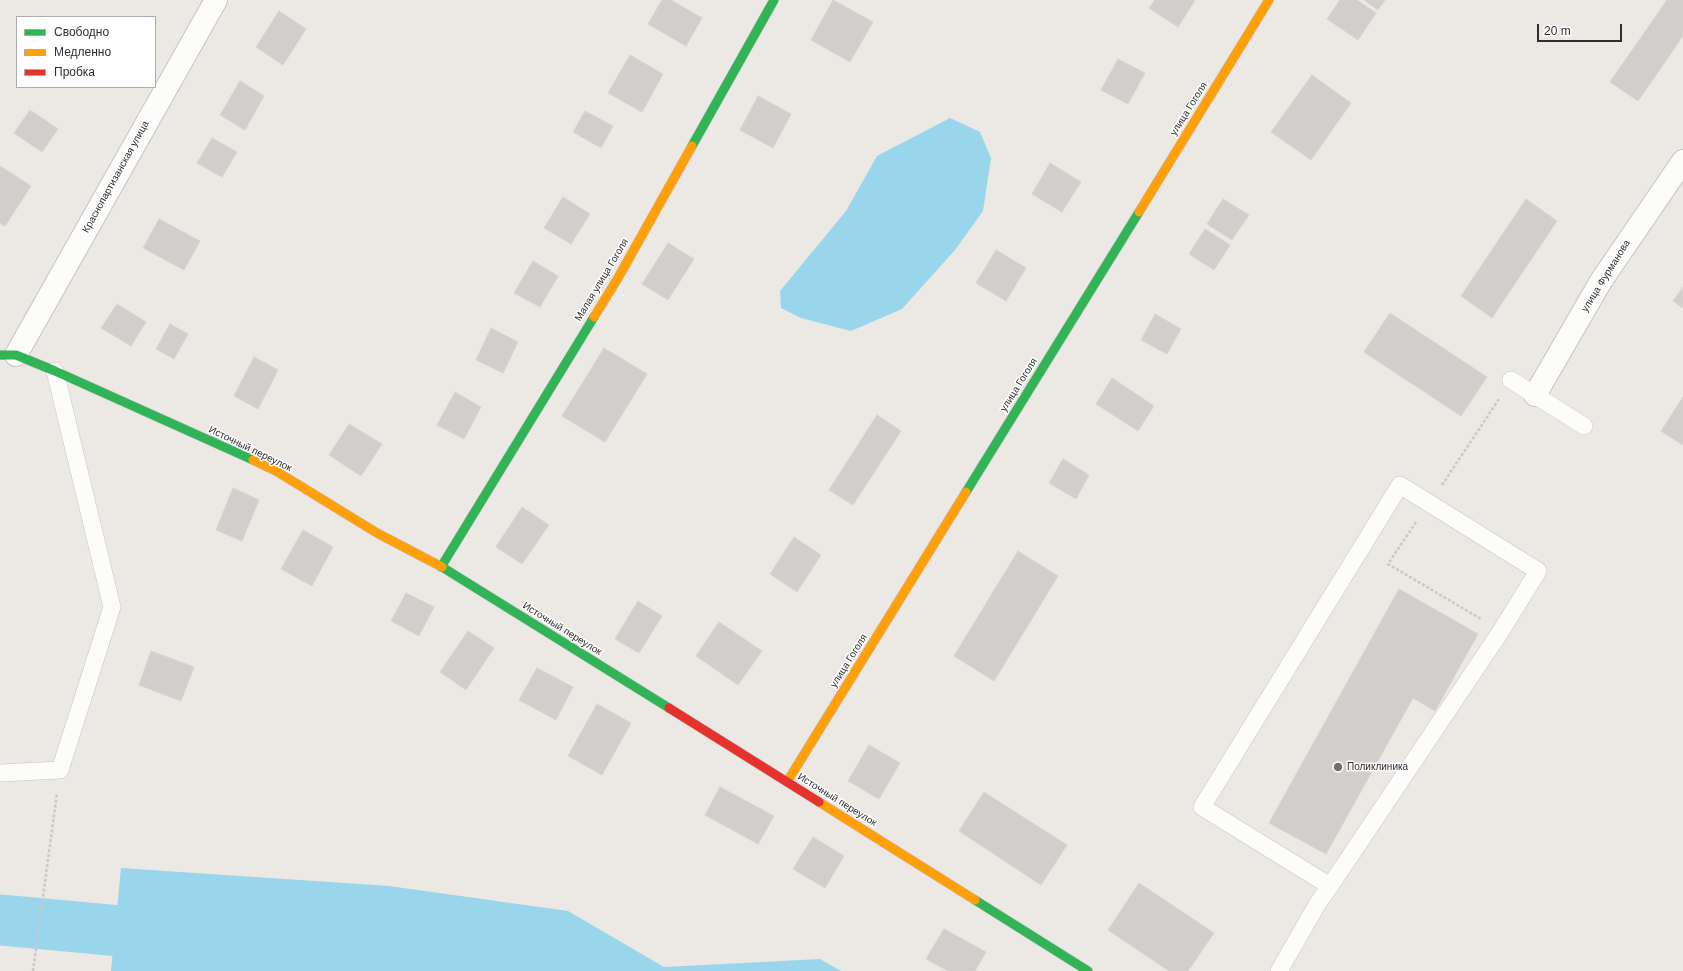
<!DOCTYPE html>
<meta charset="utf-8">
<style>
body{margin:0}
#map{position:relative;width:1683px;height:971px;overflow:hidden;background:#ece8e4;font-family:Arial,sans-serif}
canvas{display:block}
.legend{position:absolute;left:16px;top:16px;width:140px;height:72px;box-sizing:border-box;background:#fff;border:1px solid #ababab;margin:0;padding:5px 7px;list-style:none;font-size:12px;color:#2e2e2e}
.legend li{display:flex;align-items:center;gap:8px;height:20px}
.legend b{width:20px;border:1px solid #ababab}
.scale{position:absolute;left:1537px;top:24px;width:85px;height:18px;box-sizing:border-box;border:2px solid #2e2e2e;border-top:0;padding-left:5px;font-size:12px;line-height:14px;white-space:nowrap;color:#2e2e2e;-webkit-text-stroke:3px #fff;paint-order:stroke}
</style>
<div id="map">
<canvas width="1683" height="971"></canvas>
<ul class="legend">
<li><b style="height:5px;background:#30b455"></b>Свободно</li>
<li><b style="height:5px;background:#ff9f0a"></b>Медленно</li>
<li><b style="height:5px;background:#e5322d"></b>Пробка</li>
</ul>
<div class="scale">20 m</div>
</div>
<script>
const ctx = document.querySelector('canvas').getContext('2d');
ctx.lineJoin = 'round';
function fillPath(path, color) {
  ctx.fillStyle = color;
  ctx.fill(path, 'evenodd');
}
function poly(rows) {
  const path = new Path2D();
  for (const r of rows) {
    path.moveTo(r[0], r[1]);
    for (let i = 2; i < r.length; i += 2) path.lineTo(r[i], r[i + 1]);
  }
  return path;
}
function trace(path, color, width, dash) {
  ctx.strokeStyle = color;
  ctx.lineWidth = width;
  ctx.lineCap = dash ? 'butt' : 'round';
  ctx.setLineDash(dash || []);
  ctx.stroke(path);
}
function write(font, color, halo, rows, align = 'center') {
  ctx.font = font + ' Arial,sans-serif';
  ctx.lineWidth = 3;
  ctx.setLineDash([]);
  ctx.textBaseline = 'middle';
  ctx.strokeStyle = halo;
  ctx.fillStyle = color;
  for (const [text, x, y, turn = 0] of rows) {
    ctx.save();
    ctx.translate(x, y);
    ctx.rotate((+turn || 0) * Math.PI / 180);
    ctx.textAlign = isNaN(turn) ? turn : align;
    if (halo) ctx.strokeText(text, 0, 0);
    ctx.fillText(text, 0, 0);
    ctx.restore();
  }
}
fillPath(poly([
 [950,118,980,132,991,158,983,211,955,250,902,309,851,331,801,318,781,308,780,291,846,211,877,156],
 [121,868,389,886,568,911,664,967,820,959,841,971,111,971]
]), '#99d6ec');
trace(poly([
 [0,920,185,937]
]), '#99d6ec', 51);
const building = poly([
 [662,0,671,0,702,18,686,46,648,24,662,0],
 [833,0,873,22,850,62,811,40,833,0],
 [1155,0,1195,0,1178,27,1149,8,1155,0],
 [1340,0,1357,0,1376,13,1358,40,1327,19,1340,0],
 [1364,0,1385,0,1378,10,1364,0],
 [1667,0,1683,0,1683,36,1638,101,1610,82,1667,0],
 [279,11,306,29,283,65,256,47,279,11],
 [630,55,663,74,642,112,608,93,630,55],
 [1118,59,1145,73,1128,104,1101,90,1118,59],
 [1312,75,1351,103,1311,160,1271,132,1312,75],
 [240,81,264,96,245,130,220,115,240,81],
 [758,96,791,114,773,148,740,130,758,96],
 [30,110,58,129,42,152,14,133,30,110],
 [585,111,613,126,601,148,573,132,585,111],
 [212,138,237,152,222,177,197,163,212,138],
 [1050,163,1081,182,1062,212,1032,194,1050,163],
 [0,166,31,186,5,226,0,223,0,166],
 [563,197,590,214,571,244,544,228,563,197],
 [1223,199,1249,215,1232,240,1207,224,1223,199],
 [1526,199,1557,221,1492,318,1461,296,1526,199],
 [159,219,200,241,184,270,143,248,159,219],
 [1205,229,1230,245,1214,270,1189,254,1205,229],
 [668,243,694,259,668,300,642,284,668,243],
 [996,250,1026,268,1006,301,976,283,996,250],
 [533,261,558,276,540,307,514,293,533,261],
 [1683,287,1683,308,1673,301,1683,287],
 [117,304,146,322,131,346,101,328,117,304],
 [1390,313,1487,377,1461,416,1364,352,1390,313],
 [1155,314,1181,329,1167,354,1141,340,1155,314],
 [170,324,188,334,174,359,156,349,170,324],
 [491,328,518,342,503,373,476,360,491,328],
 [604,348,647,374,605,442,562,416,604,348],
 [254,357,278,370,258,409,234,396,254,357],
 [1112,378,1154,406,1138,431,1096,404,1112,378],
 [455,392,481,407,464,439,437,425,455,392],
 [1683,397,1683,445,1661,431,1683,397],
 [877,415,901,431,853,505,829,490,877,415],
 [349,424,382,444,361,476,329,455,349,424],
 [1063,459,1089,475,1076,499,1049,483,1063,459],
 [233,488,259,500,242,541,216,530,233,488],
 [522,507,549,525,522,564,496,547,522,507],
 [303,530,333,547,312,586,281,569,303,530],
 [794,537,821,555,797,592,770,574,794,537],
 [1018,551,1058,576,994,681,954,656,1018,551],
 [1399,589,1478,634,1435,711,1413,698,1326,854,1269,823,1399,589],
 [406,593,434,607,419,636,391,621,406,593],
 [638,601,662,616,639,653,615,639,638,601],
 [719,622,762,651,738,685,696,656,719,622],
 [468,631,494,648,466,690,440,672,468,631],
 [151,651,194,667,181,701,139,685,151,651],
 [537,668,573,687,556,720,519,700,537,668],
 [597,704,631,723,602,775,568,756,597,704],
 [869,745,900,763,879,799,848,781,869,745],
 [720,787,774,816,758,844,705,815,720,787],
 [984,792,1067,845,1041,885,959,831,984,792],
 [813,837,844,856,825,888,793,869,813,837],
 [1139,883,1214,933,1188,971,1169,971,1108,930,1139,883],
 [944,929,986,952,975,971,948,971,926,959,944,929]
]);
fillPath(building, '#d1cecb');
trace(building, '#d7d4d0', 1);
const lane = poly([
 [1511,380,1584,426],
 [0,773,60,770,112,607,55,371],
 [1279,971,1318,903,1330,886,1501,631,1538,571,1400,485,1202,807,1330,886]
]);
const street = poly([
 [16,355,216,0],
 [1535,395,1601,281,1683,161]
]);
const fast = poly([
 [692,146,774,0],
 [0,355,16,355,55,371,253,460],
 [966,492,1139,212],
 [441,567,594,317],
 [442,567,669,708],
 [975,900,1088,971]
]);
const slow = poly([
 [1139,212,1269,0],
 [594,317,618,278,692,146],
 [253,460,276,471,377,533,442,567],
 [787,782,966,492],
 [819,802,975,900]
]);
const jam = poly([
 [669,708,819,802]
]);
trace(lane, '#c5c4c5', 18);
trace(street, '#c5c4c5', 24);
trace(fast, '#c5c4c5', 10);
trace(slow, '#c5c4c5', 10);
trace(jam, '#c5c4c5', 10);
trace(poly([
 [1442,485,1499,399],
 [1416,522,1388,564,1481,619],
 [33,971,57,793]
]), '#c9c9c8', 2.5, [3, 2]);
trace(lane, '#fcfcfb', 17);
trace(street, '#fcfcfb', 22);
trace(fast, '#30b455', 9);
trace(slow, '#ff9f0a', 9);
trace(jam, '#e5322d', 9);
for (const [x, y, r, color] of [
 [1338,767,5,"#706f6e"]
]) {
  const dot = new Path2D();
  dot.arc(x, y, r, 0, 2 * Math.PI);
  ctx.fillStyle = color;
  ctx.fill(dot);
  trace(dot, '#fff', 1.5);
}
write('10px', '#2e2e2e', '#fff', [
 ["улица Гоголя",1189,109,-58],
 ["Краснопартизанская улица",116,177,-61],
 ["улица Фурманова",1606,276,-58],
 ["Малая улица Гоголя",602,280,-59],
 ["улица Гоголя",1019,385,-58],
 ["Источный переулок",250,449,26],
 ["Источный переулок",562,629,32],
 ["улица Гоголя",849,661,-58],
 ["Источный переулок",837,800,32]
]);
write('10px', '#2e2e2e', '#fff', [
 ["Поликлиника",1347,767]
], 'left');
</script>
